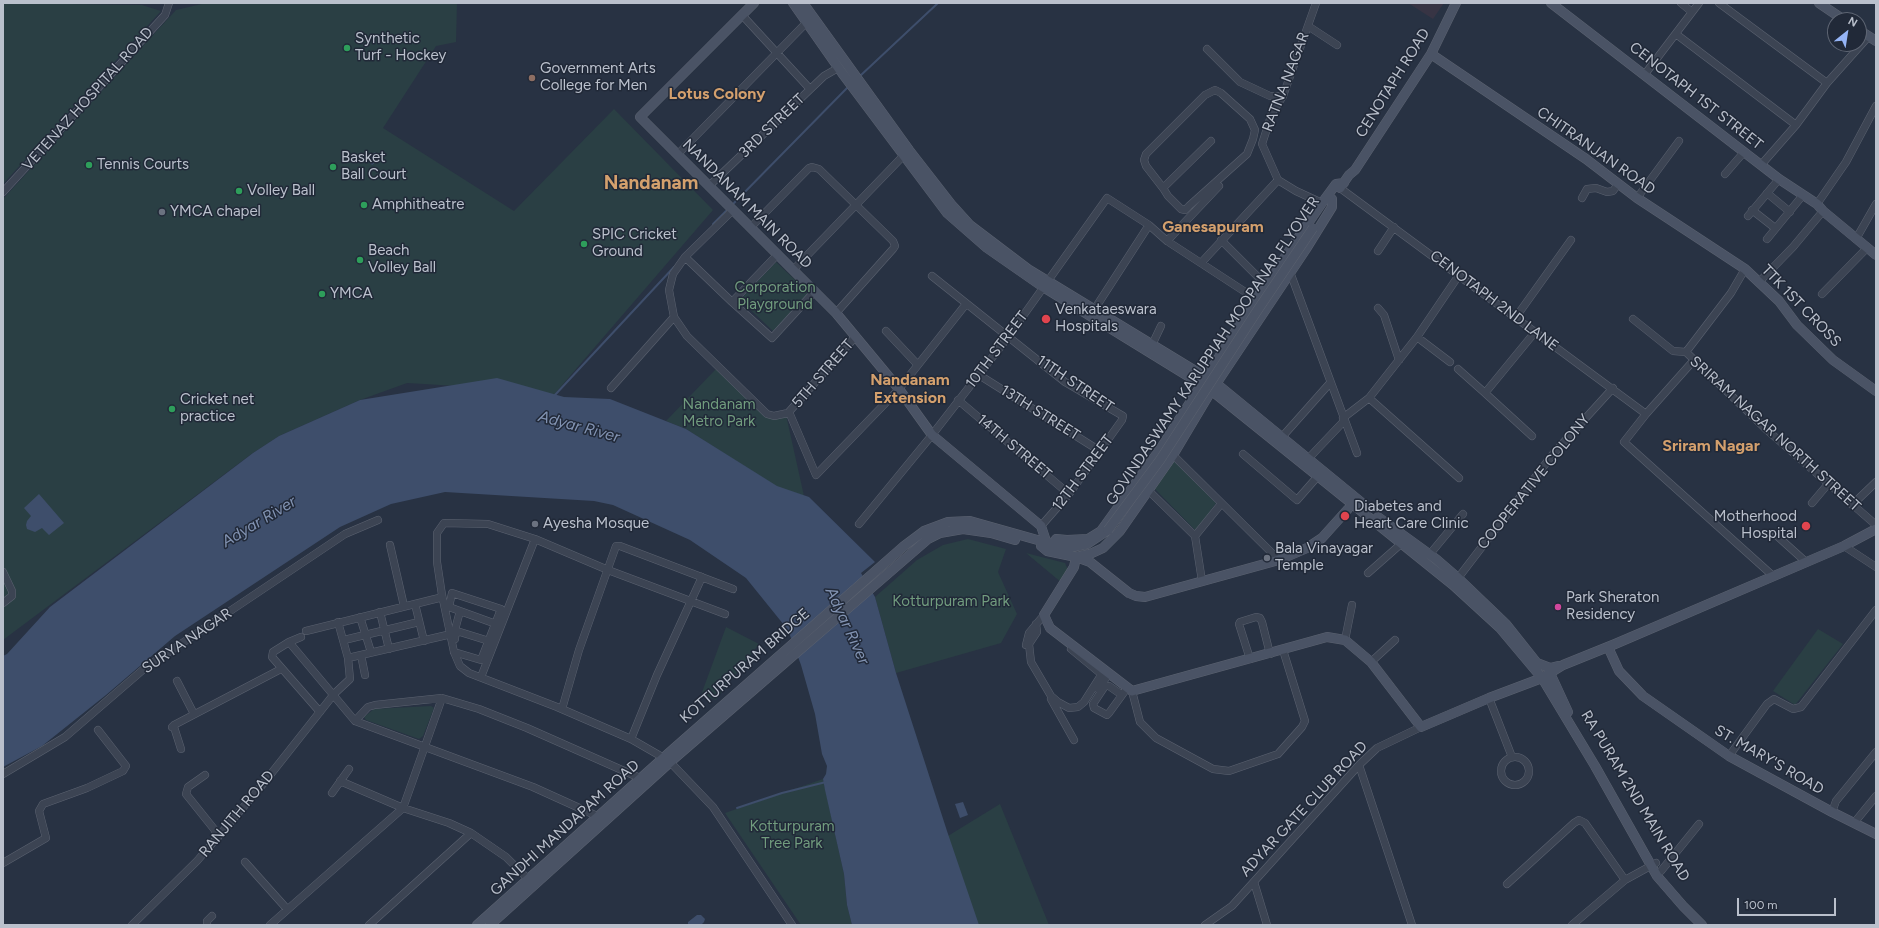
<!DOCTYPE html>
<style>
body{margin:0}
#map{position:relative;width:1879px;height:928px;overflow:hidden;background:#283243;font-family:Figtree,sans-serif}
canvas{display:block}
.frame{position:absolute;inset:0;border:4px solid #bac0cc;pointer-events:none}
.north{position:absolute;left:1827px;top:12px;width:40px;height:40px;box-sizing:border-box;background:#212938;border:1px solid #5e6573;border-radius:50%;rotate:30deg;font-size:11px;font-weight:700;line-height:16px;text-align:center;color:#bac0cc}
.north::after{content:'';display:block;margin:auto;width:14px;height:18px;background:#95b4f6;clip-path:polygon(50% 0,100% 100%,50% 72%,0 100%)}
.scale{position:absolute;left:1737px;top:898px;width:99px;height:18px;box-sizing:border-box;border:2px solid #bac0cc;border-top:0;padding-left:5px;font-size:12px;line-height:14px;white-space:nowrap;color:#bac0cc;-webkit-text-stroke:3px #212938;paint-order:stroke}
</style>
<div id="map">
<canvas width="1879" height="928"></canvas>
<div class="frame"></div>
<div class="north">N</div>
<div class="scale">100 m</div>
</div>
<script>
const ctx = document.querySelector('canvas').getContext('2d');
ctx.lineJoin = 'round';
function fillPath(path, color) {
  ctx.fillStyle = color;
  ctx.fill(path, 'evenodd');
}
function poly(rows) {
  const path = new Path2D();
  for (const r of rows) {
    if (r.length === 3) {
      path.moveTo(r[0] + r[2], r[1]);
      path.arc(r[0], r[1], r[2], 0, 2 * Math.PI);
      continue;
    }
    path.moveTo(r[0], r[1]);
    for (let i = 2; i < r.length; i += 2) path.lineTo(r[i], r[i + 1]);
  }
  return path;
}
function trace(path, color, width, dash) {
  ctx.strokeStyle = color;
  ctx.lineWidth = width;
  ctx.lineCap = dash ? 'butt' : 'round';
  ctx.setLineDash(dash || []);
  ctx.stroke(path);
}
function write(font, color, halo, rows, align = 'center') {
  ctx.font = font + ' Figtree,sans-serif';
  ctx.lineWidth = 3;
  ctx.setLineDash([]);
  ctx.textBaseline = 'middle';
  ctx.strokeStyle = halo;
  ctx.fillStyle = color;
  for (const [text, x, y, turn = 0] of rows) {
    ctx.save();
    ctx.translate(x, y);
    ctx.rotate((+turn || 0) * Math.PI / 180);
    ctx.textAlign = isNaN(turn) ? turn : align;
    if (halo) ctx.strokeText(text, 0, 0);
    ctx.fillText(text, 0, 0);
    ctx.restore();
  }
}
fillPath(poly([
 [1408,3,1444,3,1433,19]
]), '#373444');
fillPath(poly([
 [3,3,142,5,161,11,3,184],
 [206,3,457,3,456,42,436,46,383,128,514,211,614,109,713,210,551,398,457,386,407,383,360,400,279,436,250,455,3,640,3,199,176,10],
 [776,262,809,293,773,331,740,300],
 [716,369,766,417,786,415,804,496,777,487,686,429,666,421],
 [1173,460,1216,503,1196,531,1154,488],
 [968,539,1006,549,998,572,1017,614,1001,643,896,673,875,597,917,560,943,545],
 [1026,553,1065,563,1069,572,1062,583],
 [726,627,759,644,716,700,701,695],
 [1818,629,1843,644,1795,705,1773,691],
 [431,706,434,708,423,736,419,739,366,720,364,717,374,709],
 [823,779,844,874,847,905,852,925,801,925,725,813],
 [1000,804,1049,925,973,925,943,839]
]), '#2a3f44');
fillPath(poly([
 [375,152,380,158,372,165,367,159],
 [497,378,564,397,610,399,686,429,777,486,809,497,875,562,861,573,875,597,896,673,947,831,979,925,852,925,847,905,844,874,825,790,823,779,826,774,827,766,822,754,815,714,801,665,788,630,746,578,690,540,613,505,594,501,445,492,391,504,340,527,175,636,106,695,42,746,3,767,3,656,7,654,50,607,253,453,279,436,360,400],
 [39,494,64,523,49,535,42,528,35,532,27,529,26,525,27,521,31,516,24,508],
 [963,802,968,815,960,818,955,804],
 [697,915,701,915,705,919,704,922,701,925,688,925,688,922]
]), '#3e4e6b');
trace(poly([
 [860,76,938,3],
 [734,203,849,86],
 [713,224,726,211],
 [554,396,674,267],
 [737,808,782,793,826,782]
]), '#3e4e6b', 2);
const street = poly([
 [1316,3,1283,96,1272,113,1262,144,1278,180,1296,191,1322,203],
 [1681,3,1692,12],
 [1719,3,1827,83],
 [742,15,810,89],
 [1308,26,1337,45],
 [1676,34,1796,125],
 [1207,49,1240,82,1270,96,1283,96],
 [1645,74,1699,3],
 [678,154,806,23],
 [1761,165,1796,125,1827,83,1869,36],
 [1725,174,1744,152],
 [709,186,824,76,838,68],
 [1163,188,1146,166,1144,160,1146,154,1205,95,1215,90,1221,93,1250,119,1255,130,1253,139,1247,154,1189,206,1185,210,1181,209,1168,196,1163,188,1211,141],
 [1340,188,1646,414],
 [3,192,165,15,169,3],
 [1767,193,1790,212],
 [1582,198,1587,189,1596,188,1607,192,1613,191,1618,184],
 [1637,198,1679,141],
 [1817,204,1846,162,1876,106],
 [733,210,685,257,673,274,669,290,674,317,687,336,767,414,774,416,788,413,856,336],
 [1752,210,1775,228],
 [1748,216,1779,179],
 [751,227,809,168,812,167,819,169,893,241,895,246,893,249,836,313],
 [1767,239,1803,195],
 [1856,239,1876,204],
 [1221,240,1266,285],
 [1167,241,1219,186],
 [1378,251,1394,227],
 [778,254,732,302,772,338,815,291],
 [685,257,732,302],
 [1201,263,1278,180],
 [793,270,906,153],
 [1290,272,1357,453],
 [932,276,1065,382,1123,416,1122,420,1069,494,1041,526],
 [1759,282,1793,247,1823,211],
 [1822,294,1867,248],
 [1378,308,1384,315,1399,360],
 [1094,310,1149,225],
 [1516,317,1571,240],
 [1633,319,1673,351,1686,352,1767,430,1876,525],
 [886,331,917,364],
 [1417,337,1450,362],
 [1152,345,1161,326],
 [1686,352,1731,293,1745,269],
 [1694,360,1646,414,1624,442,1772,575],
 [1458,369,1485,393],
 [979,375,1100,451],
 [611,388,674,317],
 [1369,398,1459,478],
 [958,400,1069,494],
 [789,412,816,475,899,389,966,304],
 [1343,418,1369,398,1417,337,1459,275],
 [1532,436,1485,393,1535,332],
 [1282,437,1330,383],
 [1243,454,1297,500,1318,476],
 [1173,455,1279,560],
 [1307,460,1344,421],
 [1148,490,1195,536,1221,504],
 [1812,503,1828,484],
 [1852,505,1876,482],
 [859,524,932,435,1008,337,1107,198,1149,225,1167,241,1256,299],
 [1776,535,1806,562],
 [1195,536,1202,581],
 [390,545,404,606],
 [1844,546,1876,567],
 [1430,554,1463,514],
 [3,572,12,591,12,596,3,603],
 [1368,573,1402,543],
 [1455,582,1553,454,1613,388],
 [415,604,424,641],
 [460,611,496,624],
 [380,612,389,649],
 [360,617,371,652],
 [1036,624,1037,632,1029,644,1031,662,1051,696,1058,702,1069,708,1078,707,1084,702,1100,677,1102,668],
 [306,631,439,598,442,595],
 [344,640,419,622],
 [1345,640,1352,605],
 [289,642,301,637],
 [1026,645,1029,633,1044,615],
 [1071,649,1100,673],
 [454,652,481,660,501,609,452,593,449,607,460,611,456,626,455,639],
 [361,655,365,675],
 [348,658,460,632,489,641],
 [1250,659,1239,624,1240,622,1256,617,1260,618,1262,622,1270,654],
 [1371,662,1395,640],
 [481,677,535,539],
 [177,681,194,714],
 [1098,689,1109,674],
 [1132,691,1140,722,1156,738,1213,769,1229,771,1278,754,1302,727,1305,721,1283,650],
 [1122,695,1109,686,1105,686,1093,704,1094,708,1107,715,1109,713,1125,691,1127,687],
 [1489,698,1512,757],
 [1051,699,1074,740],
 [562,709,579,650,616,546,620,546,733,589],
 [320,712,272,657,273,652,289,642,355,721,533,787,597,816],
 [355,721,368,707,375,705,442,698,479,709,527,728,640,778],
 [631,739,657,675,702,577],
 [181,749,174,727,172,727,174,725,281,669],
 [1729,756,1767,704,1774,699,1793,709,1801,707,1876,610],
 [1515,771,14],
 [664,758,631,739,557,707,469,673,460,666,454,652,442,595,437,562,437,533,444,523,488,524,535,539,608,570,725,614],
 [671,763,713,807,792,925],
 [1359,765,1412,925],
 [3,774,65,737,145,668,345,534,378,520],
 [205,775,188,787,186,794,214,829,218,837],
 [340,781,403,808,449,823,471,833,506,857,528,879],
 [332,793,349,769],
 [1832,812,1836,801,1876,752],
 [1854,823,1876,796],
 [245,862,287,909],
 [3,863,46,838,39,811,43,804,87,788,123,771,126,766,98,730],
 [1661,871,1699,824],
 [1254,882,1267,925],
 [1507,884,1574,823,1579,820,1585,823,1625,880],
 [132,925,197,861,259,789,334,694,350,679,348,658,338,622],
 [207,925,207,921,212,916],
 [270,925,403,808,442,698],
 [369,925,471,833],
 [1205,925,1232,906,1359,765,1377,748,1421,727],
 [1572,925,1625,880,1656,863]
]);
const secondary = poly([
 [754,3,640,117,836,313,899,389,932,435,1041,526,1045,538],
 [793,3,842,73,947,213,987,248,1043,287,1212,391,1453,585,1500,628,1542,678,1595,766,1657,876,1683,906,1702,925],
 [803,3,909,150,951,204,970,225,1028,269,1217,384,1361,502],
 [1551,3,1779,179,1817,204,1823,211,1876,255],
 [1819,3,1844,20],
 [1859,30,1876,41],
 [1431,54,1586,159,1637,198,1745,269,1779,301,1797,325,1833,360,1876,391],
 [1340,188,1349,175,1355,170,1431,54,1456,3],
 [1348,509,1322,538,1307,548,1279,560,1145,597,1136,596,1129,593,1090,562,1076,557,1074,567,1044,615,1050,628,1132,691,1327,637,1345,640,1371,662,1421,727,1489,698,1542,678,1563,665,1615,644,1844,546,1876,529],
 [1378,517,1436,559,1458,578,1506,624,1537,663,1550,668,1558,666],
 [1056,539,1067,540,1088,539,1101,531,1161,448,1256,299,1322,203,1336,184,1344,183],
 [1041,546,1047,551,1076,557,1090,554,1103,548,1120,531,1173,455,1210,393,1306,249,1332,207,1332,199],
 [1608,647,1619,671,1643,696,1729,756,1832,812,1876,834],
 [1550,673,1568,712],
 [477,925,671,751,904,546,924,531,948,522,970,521,1041,541,1072,547,1087,544,1108,530],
 [490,925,676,757,928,539,940,533,963,529,991,533,1015,540]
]);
trace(street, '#5b6270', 8);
trace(secondary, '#5b6270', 10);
trace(street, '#3c4453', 7);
trace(secondary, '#4a5365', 9);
const secondaryBridge = poly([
 [1108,530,1160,460,1257,311,1313,228]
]);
trace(secondaryBridge, '#5b6270', 10, []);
trace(secondaryBridge, '#4a5365', 9);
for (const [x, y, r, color] of [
 [347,48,4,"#2e9e5b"],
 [532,78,4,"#8d6e63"],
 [89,165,4,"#2e9e5b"],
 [333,167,4,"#2e9e5b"],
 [239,191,4,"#2e9e5b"],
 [364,205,4,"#2e9e5b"],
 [162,212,4,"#6b7280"],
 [584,244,4,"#2e9e5b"],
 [360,260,4,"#2e9e5b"],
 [322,294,4,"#2e9e5b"],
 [1046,319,5,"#e0444e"],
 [172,409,4,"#2e9e5b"],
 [1345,516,5,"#e0444e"],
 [535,524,4,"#6b7280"],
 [1806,526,5,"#e0444e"],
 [1267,558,4,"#6b7280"],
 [1558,607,4,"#d1479c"]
]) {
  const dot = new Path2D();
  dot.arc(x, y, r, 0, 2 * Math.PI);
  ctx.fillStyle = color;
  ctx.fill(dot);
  trace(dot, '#212938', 1.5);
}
write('15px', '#bac0cc', '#212938', [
 ["Synthetic",355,39],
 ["Turf - Hockey",355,56],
 ["Government Arts",540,69],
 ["College for Men",540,86],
 ["Basket",341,158],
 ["Ball Court",341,175],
 ["Tennis Courts",97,165],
 ["Volley Ball",247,191],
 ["Amphitheatre",372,205],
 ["YMCA chapel",170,212],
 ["SPIC Cricket",592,235],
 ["Ground",592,252],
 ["Beach",368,251],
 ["Volley Ball",368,268],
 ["YMCA",330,294],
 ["Venkataeswara",1055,310],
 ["Hospitals",1055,327],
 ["Cricket net",180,400],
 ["practice",180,417],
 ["Diabetes and",1354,507],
 ["Heart Care Clinic",1354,524],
 ["Motherhood",1797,517,"right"],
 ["Hospital",1797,534,"right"],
 ["Ayesha Mosque",543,524],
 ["Bala Vinayagar",1275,549],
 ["Temple",1275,566],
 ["Park Sheraton",1566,598],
 ["Residency",1566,615]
], 'left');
write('15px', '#bac0cc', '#212938', [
 ["RATNA NAGAR",1286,82,-69],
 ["CENOTAPH ROAD",1393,83,-58],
 ["CENOTAPH 1ST STREET",1696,96,38],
 ["VETENAZ HOSPITAL ROAD",88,99,-48],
 ["3RD STREET",772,126,-44],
 ["CHITRANJAN ROAD",1596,151,35],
 ["NANDANAM MAIN ROAD",747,204,45],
 ["CENOTAPH 2ND LANE",1494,301,37],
 ["TTK 1ST CROSS",1801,306,46],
 ["10TH STREET",997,350,-53],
 ["GOVINDASWAMY KARUPPIAH MOOPANAR FLYOVER",1213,351,-56],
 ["5TH STREET",823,374,-49],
 ["11TH STREET",1075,384,34],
 ["13TH STREET",1040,413,32],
 ["SRIRAM NAGAR NORTH STREET",1775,434,42],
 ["14TH STREET",1014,447,40],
 ["12TH STREET",1083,473,-53],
 ["COOPERATIVE COLONY",1534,482,-51],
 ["SURYA NAGAR",187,641,-34],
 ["KOTTURPURAM BRIDGE",745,666,-41],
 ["ST. MARY'S ROAD",1769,760,30],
 ["RA PURAM 2ND MAIN ROAD",1635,796,59],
 ["ADYAR GATE CLUB ROAD",1304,809,-47],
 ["RANJITH ROAD",237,814,-50],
 ["GANDHI MANDAPAM ROAD",565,828,-42]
]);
write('15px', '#719c7e', '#212938', [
 ["Corporation",775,288],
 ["Playground",775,305],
 ["Nandanam",719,405],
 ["Metro Park",719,422],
 ["Kotturpuram Park",951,602],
 ["Kotturpuram",792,827],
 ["Tree Park",792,844]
]);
write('bold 16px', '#d4a06d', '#212938', [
 ["Lotus Colony",717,94],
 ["Ganesapuram",1213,227],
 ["Nandanam",910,380],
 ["Extension",910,398],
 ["Sriram Nagar",1711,446]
]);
write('italic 16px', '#8293b2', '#212938', [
 ["Adyar River",579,427,15],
 ["Adyar River",259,522,-31],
 ["Adyar River",847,626,65]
]);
write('bold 19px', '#d4a06d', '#212938', [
 ["Nandanam",651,183]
]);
</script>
